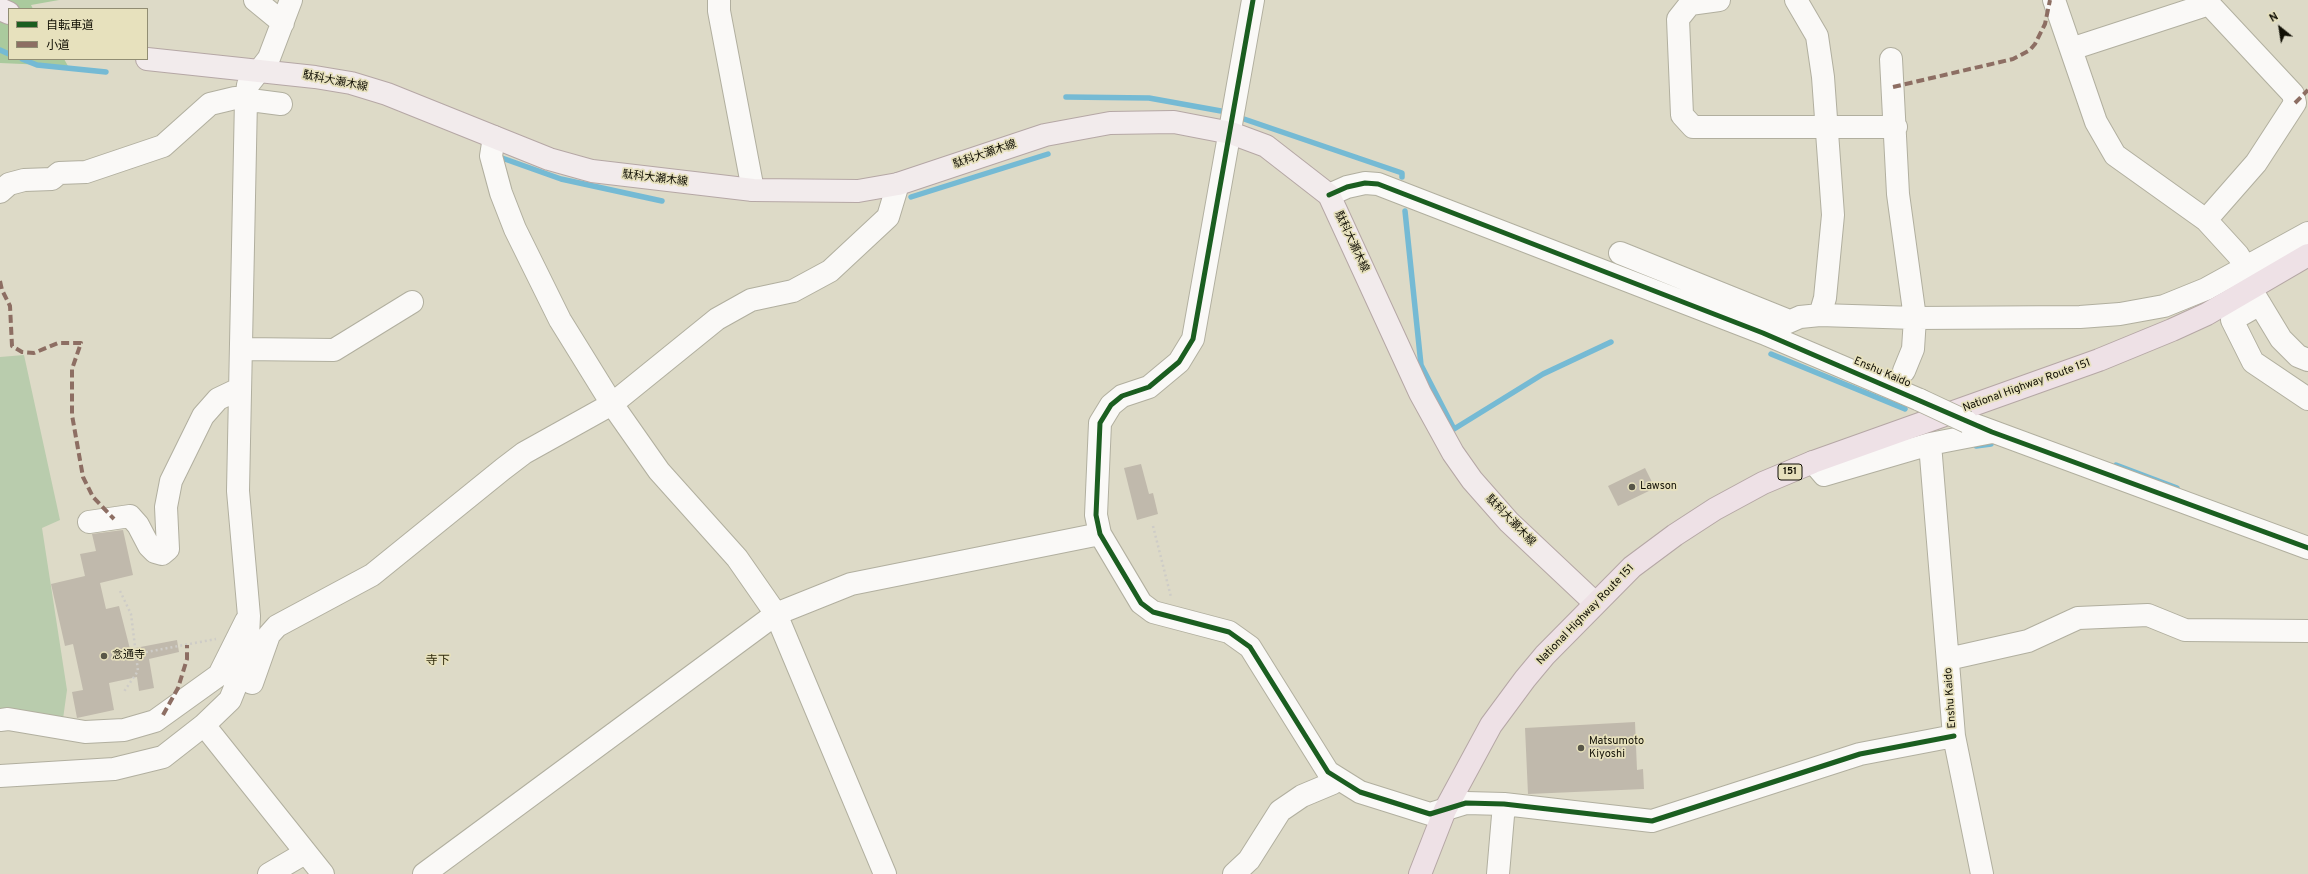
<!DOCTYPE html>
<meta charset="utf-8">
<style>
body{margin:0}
#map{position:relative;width:2308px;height:874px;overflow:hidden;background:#dddac7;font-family:Overpass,"Noto Sans JP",sans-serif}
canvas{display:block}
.legend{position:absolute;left:8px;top:8px;width:140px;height:52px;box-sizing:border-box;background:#e7e1bd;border:1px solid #918d73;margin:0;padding:5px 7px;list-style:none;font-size:12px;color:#110f04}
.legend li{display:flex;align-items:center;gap:8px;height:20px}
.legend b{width:20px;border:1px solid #918d73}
.north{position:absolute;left:2260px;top:8px;width:40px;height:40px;-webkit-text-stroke:3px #e7e1bd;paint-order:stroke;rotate:330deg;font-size:11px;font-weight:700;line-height:16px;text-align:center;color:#110f04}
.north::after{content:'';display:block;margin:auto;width:14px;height:18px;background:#110f04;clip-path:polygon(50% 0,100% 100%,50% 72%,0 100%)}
</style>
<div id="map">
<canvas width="2308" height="874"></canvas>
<ul class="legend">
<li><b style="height:5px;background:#1b5e20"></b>自転車道</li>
<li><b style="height:5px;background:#8d6e63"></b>小道</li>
</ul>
<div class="north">N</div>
</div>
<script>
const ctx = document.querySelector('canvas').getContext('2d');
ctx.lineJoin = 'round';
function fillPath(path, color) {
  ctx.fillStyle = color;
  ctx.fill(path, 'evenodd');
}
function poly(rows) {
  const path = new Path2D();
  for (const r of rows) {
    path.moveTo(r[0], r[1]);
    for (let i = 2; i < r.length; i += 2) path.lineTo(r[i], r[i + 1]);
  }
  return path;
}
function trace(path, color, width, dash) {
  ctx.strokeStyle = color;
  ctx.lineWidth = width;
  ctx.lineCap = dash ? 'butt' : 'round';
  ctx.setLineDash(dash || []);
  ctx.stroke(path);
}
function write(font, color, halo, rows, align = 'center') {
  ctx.font = font + ' Overpass,"Noto Sans JP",sans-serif';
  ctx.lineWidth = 3.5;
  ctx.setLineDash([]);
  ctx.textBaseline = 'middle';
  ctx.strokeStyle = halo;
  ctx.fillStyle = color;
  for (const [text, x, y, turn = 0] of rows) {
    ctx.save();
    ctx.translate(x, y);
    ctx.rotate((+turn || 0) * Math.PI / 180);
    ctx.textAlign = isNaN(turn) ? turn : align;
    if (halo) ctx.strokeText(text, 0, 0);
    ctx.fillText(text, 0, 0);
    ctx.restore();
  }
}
fillPath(poly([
 [24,355,60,520,42,528,67,690,63,719,0,710,0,357]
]), '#b9ccad');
fillPath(poly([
 [0,0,59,0,31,5,33,9,9,9,9,59,64,59,68,66,0,63]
]), '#aaca9d');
trace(poly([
 [0,50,9,54],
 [22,59,37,65,106,72],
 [1066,97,1149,98,1221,111],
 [1244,119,1402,173,1402,177],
 [502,158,561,179,662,201],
 [911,197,1048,154],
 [1405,211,1421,365,1454,429,1543,374,1611,342],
 [1771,354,1905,409],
 [1976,446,1991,444],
 [2116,465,2177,488]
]), '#75bad4', 5.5);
fillPath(poly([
 [1141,464,1149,494,1153,493,1158,514,1137,520,1124,468],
 [1645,468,1655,488,1618,506,1608,486],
 [123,530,133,575,100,583,106,609,119,606,130,649,177,640,179,652,149,659,154,688,139,691,137,677,109,683,114,710,77,718,72,692,83,690,73,644,65,646,51,584,85,576,80,554,96,551,92,534],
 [1635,722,1637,770,1643,769,1644,789,1528,794,1525,728]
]), '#c0b9ac');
const minor = poly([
 [255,0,283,23],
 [719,0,719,11,753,190],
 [1253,0,1193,339,1179,362,1149,387,1122,396,1111,405,1100,423,1096,515,1100,534,1141,603,1153,612,1229,632,1250,647,1328,772,1360,792,1430,814,1466,803,1504,804,1652,821,1860,754,1954,736],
 [1719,0,1690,4,1678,19,1682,115,1693,127,1896,127],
 [1796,0,1817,36,1823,77,1833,215,1825,298,1820,315],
 [2054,0,2096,122,2115,155,2206,220,2238,255,2253,279],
 [2071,49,2209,4,2293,94,2295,103,2256,163,2206,220],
 [1891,59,1898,194,1915,318,1913,349,1904,371],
 [494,137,491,156,501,193,515,229,560,320,612,404,659,471,737,558,776,614,885,874],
 [0,192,9,184,24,180,52,179,59,173,86,172,163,146,210,104,235,98,281,104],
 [1329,195,1347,187,1365,183,1378,184,1763,333,1920,400],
 [1620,253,1789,321],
 [2252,291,2281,339,2298,356,2308,360],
 [2260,304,2232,320,2253,362,2308,399],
 [1763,333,1800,317,1820,315,1915,318,2080,317,2120,314,2164,306,2206,289,2308,233],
 [242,349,334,350,412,302],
 [1967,422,2308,548],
 [1930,444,1954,736,1982,874],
 [1813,462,1824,475,1930,444,1992,432],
 [89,522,130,516,138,525,149,546,155,552,162,554,168,549,166,507,171,481,203,416,218,399,239,389],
 [1948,659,2028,641,2078,618,2148,615,2185,630,2308,631],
 [252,683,269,635,277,626,372,575,503,469,524,453,612,404,717,319,751,300,793,291,830,271,888,217,898,184],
 [0,720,8,719,85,732,124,730,155,721,219,675,246,621],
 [204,725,323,874],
 [0,776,114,769,163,757,204,725,230,700,247,658,249,616,238,491,246,99,248,85,269,58,291,0],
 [269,874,305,853],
 [424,874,776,614,851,584,1100,534],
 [1234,874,1249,860,1280,811,1302,796,1333,783,1336,778],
 [1498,874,1504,804]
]);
const major = poly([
 [0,9,9,13],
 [147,59,315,77,351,83,387,94,549,159,592,171,753,190,858,191,898,184,1045,135,1110,123,1174,122,1231,133,1266,146,1329,195,1420,393,1453,453,1472,480,1509,522,1595,603]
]);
const highway = poly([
 [1420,874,1445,810,1491,725,1525,679,1545,655,1632,567,1675,535,1715,509,1763,483,1813,462,2099,360,2172,330,2207,314,2308,255]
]);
trace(minor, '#b1af9f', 24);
trace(major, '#b5a7a5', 24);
trace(highway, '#b5a7a5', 24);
trace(poly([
 [1153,526,1171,597],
 [120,591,131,614,138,671,123,693],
 [136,654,216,639]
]), '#ceccc7', 2.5, [2, 3]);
trace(minor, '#faf9f7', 22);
trace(major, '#f2ebec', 22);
trace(highway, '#eee1e6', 22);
const minorBridge = poly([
 [1920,400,1967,422]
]);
trace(minorBridge, '#b1af9f', 24, []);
trace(minorBridge, '#faf9f7', 22);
trace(poly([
 [1893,87,2013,59,2030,50,2035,44,2045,24,2050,0],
 [2295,103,2308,90],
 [0,281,2,290,10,306,12,346,22,352,34,353,58,343,81,343,72,369,72,415,83,477,93,497,114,519],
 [163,715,178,688,187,659,187,645]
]), '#8d6e63', 4, [8, 4]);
trace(poly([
 [1253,0,1193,339,1179,362,1149,387,1122,396,1111,405,1100,423,1096,515,1100,534,1141,603,1153,612,1229,632,1250,647,1328,772,1360,792,1430,814,1466,803,1504,804,1652,821,1860,754,1954,736],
 [1329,195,1347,187,1365,183,1378,184,1763,333,1992,432,2308,548]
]), '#1b5e20', 5);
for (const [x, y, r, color] of [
 [1632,487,4,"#585648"],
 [104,656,4,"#585648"],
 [1581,748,4,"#585648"]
]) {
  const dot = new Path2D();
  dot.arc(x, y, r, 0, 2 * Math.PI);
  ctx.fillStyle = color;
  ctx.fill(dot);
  trace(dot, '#e7e1bd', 1.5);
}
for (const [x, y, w] of [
 [1790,472,24]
]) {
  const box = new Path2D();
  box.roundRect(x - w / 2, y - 8, w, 16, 3);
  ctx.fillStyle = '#e7e1bd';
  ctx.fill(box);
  trace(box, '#110f04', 1);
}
write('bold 10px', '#110f04', null, [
 ["151",1790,472]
]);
write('11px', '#110f04', '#e7e1bd', [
 ["駄科大瀬木線",335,82,11],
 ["駄科大瀬木線",985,155,-19],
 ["駄科大瀬木線",655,179,7],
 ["駄科大瀬木線",1351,242,65],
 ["Enshu Kaido",1882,373,23],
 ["National Highway Route 151",2027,386,-20],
 ["駄科大瀬木線",1510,521,46],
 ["National Highway Route 151",1586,615,-46],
 ["Enshu Kaido",1951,698,-94]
]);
write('11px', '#110f04', '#e7e1bd', [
 ["Lawson",1640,487],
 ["念通寺",112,656],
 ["Matsumoto",1589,742],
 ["Kiyoshi",1589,755]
], 'left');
write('12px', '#312b0c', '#e7e1bd', [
 ["寺下",438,662]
]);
</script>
